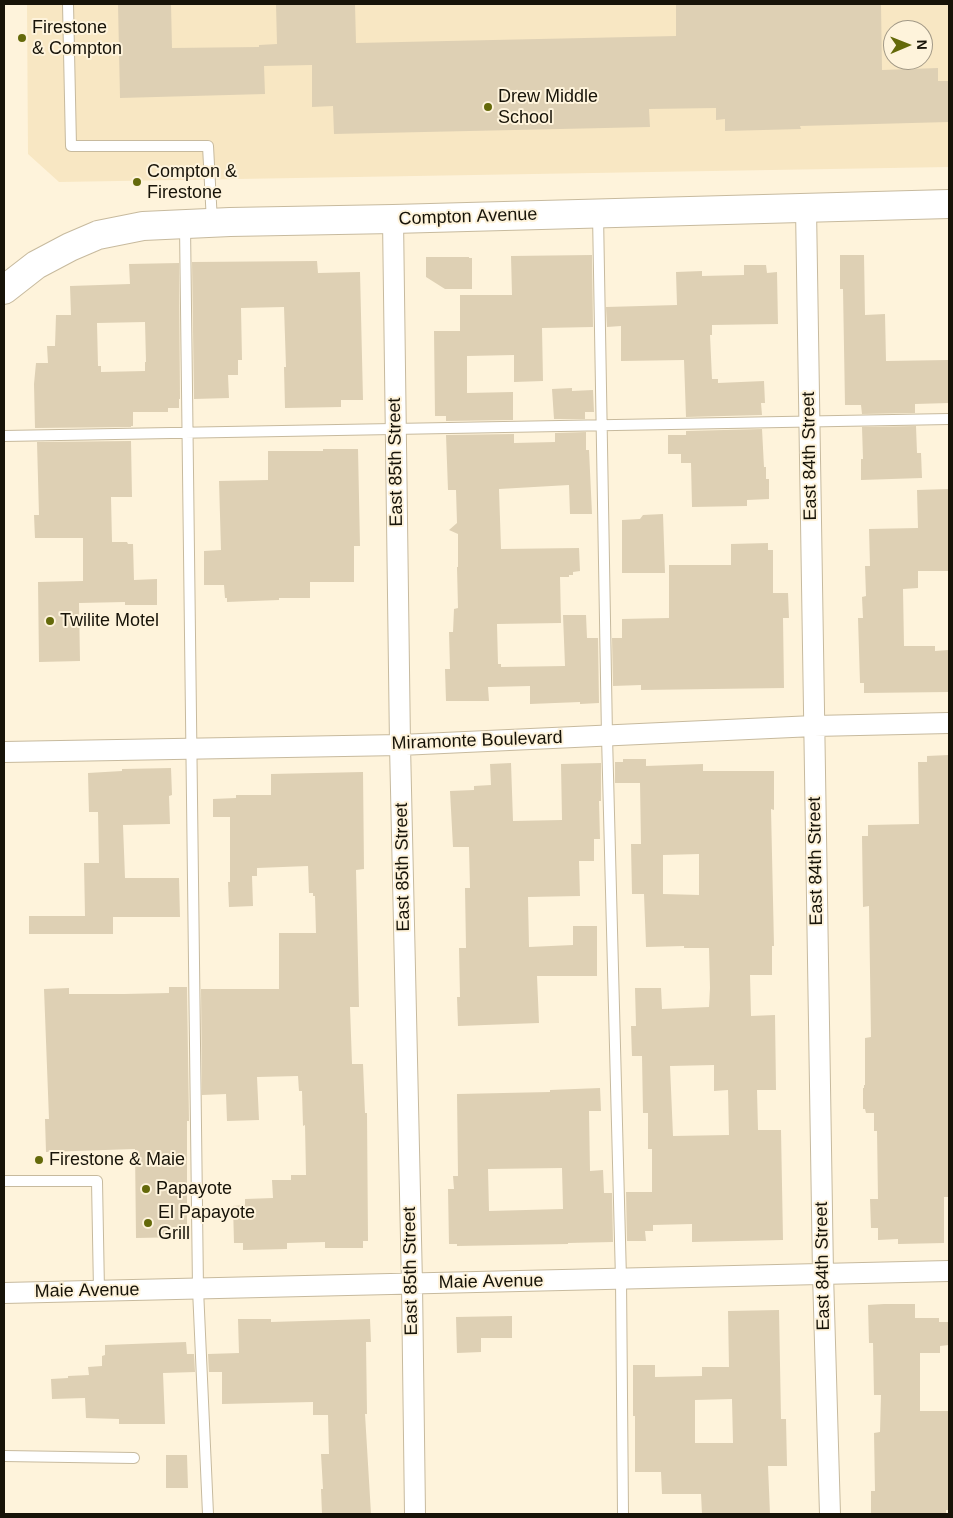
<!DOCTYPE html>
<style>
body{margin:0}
#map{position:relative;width:953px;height:1518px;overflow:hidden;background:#fef3db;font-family:Arial,sans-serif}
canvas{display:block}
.frame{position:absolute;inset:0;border:5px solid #171308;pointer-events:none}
.north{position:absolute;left:883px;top:20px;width:50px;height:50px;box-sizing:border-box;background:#fef3db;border:1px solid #a29987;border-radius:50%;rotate:89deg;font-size:14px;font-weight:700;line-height:20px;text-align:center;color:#171308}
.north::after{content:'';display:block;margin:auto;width:18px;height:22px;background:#64690a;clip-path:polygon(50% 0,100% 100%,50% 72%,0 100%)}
</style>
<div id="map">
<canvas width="953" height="1518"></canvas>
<div class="frame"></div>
<div class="north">N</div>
</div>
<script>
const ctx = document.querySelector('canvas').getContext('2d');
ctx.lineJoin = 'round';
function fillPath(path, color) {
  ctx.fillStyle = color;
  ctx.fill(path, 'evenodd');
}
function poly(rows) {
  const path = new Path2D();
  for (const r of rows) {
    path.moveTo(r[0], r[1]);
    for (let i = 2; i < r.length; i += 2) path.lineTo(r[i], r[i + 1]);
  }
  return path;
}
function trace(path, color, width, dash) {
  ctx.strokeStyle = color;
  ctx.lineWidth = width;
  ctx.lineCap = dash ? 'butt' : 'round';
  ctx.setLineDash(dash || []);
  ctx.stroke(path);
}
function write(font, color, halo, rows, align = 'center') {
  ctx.font = font + ' Arial,sans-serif';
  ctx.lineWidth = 4;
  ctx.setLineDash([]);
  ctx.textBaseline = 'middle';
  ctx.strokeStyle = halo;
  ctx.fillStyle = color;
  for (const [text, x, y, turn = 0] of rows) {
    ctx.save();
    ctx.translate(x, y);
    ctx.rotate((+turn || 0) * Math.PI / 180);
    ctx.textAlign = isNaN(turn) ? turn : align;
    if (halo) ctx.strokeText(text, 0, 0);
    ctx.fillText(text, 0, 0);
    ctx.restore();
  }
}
fillPath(poly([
 [27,4,949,4,949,167,59,182,28,154],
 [893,30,923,30,923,60,893,60]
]), '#f8e7c3');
fillPath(poly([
 [118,4,171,4,172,48,259,47,259,45,277,44,276,4,355,4,356,43,676,36,676,4,881,4,882,70,938,68,938,81,949,81,949,122,800,126,801,129,725,131,725,119,716,120,716,108,649,109,650,127,334,134,333,106,312,107,312,65,264,66,265,94,120,98],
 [592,255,593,327,542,328,543,381,514,382,514,355,467,356,467,393,513,392,513,420,446,421,446,416,435,416,434,331,460,331,460,295,512,295,511,256],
 [840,255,864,255,865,315,885,314,886,361,949,360,949,403,915,404,915,413,862,414,861,405,845,405,843,289,840,289],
 [426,257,469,257,469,258,472,258,472,289,445,289,426,277],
 [317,261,318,273,360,272,363,400,341,400,341,407,285,408,284,367,286,367,284,307,241,308,242,360,238,360,238,375,228,375,229,398,194,399,192,262],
 [179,263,180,399,179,399,179,408,168,408,168,412,133,412,133,426,131,426,131,427,35,428,34,384,36,363,48,363,47,346,55,346,56,315,71,315,70,286,130,284,129,264],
 [145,322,146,362,145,362,145,371,101,372,101,366,98,366,97,323],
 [744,265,766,265,767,273,777,272,778,324,712,325,712,335,710,335,712,379,718,379,718,383,764,381,765,403,761,403,762,415,686,417,684,360,621,361,621,326,607,327,606,307,677,305,676,272,702,271,702,276,744,275],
 [572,388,572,391,593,390,594,412,585,412,585,419,554,419,552,389],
 [916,426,917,453,921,453,922,478,861,480,861,459,863,459,862,427],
 [762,429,764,467,766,467,766,479,769,479,769,499,747,500,747,506,692,507,691,463,681,463,681,454,668,454,668,435,686,435,686,431],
 [586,432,586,450,589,450,592,514,570,514,569,485,499,489,501,549,579,548,580,571,573,572,573,575,569,575,569,577,560,577,561,623,497,624,498,664,501,664,501,667,565,666,563,615,586,615,587,638,598,638,599,703,580,704,580,702,530,704,530,686,488,687,489,701,446,701,445,669,450,669,449,632,453,632,454,609,458,608,457,567,458,567,458,534,449,530,457,523,456,490,448,490,446,435,514,434,514,443,555,442,555,433],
 [131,441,132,497,111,497,112,542,127,542,128,544,133,544,134,580,157,579,157,605,125,605,125,602,79,603,80,661,39,662,38,582,83,581,83,538,35,538,34,515,39,515,37,442],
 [323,449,358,449,360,546,354,546,354,582,310,582,310,598,279,598,279,600,227,602,227,598,225,598,224,585,204,585,204,551,221,550,219,481,268,480,268,451,323,451],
 [949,489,949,571,918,571,918,588,903,589,904,646,935,646,935,651,949,650,949,692,864,693,864,683,860,683,858,618,863,618,862,597,866,596,865,566,870,566,869,529,918,528,917,490],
 [663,514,665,573,622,573,622,520,640,519,643,515],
 [768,543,768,550,773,550,773,593,788,593,789,618,783,618,784,688,641,690,641,685,613,686,612,638,622,638,622,619,669,618,669,565,731,565,731,544],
 [949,755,949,1197,944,1197,944,1243,898,1244,898,1239,878,1240,878,1228,871,1228,870,1199,878,1199,877,1131,874,1131,874,1113,866,1113,865,1109,863,1109,863,1088,864,1088,864,1085,865,1085,865,1038,871,1037,869,906,863,907,862,836,868,836,868,825,919,824,918,762,927,762,927,756],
 [623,759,646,759,646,766,703,764,703,771,774,771,774,810,771,809,774,946,772,946,772,975,750,975,751,1016,775,1015,776,1090,757,1090,758,1130,781,1130,783,1240,692,1242,692,1224,653,1225,653,1231,645,1231,646,1241,627,1241,626,1192,652,1192,652,1149,648,1149,648,1113,643,1113,642,1056,632,1056,631,1026,636,1026,635,988,661,988,662,1009,709,1007,710,988,709,948,684,948,684,946,646,947,644,894,632,894,631,844,641,844,640,783,615,783,615,762,623,762],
 [699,854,699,895,663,894,663,855],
 [714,1065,714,1091,728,1090,729,1135,673,1136,670,1066],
 [511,763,513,821,562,820,561,764,601,763,601,801,599,801,600,839,594,839,594,861,579,861,580,896,528,897,529,947,573,945,573,926,597,926,597,976,537,976,539,1023,458,1026,457,997,460,997,459,948,466,948,465,888,470,888,469,847,453,847,450,791,474,790,474,786,491,785,490,764],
 [171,768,172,795,169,796,170,824,123,825,125,878,179,878,180,917,113,917,113,934,29,934,29,916,85,916,84,863,99,863,98,812,89,812,88,773,122,771,122,769],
 [363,772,364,869,356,870,359,1007,350,1007,352,1064,363,1064,365,1113,367,1113,368,1241,363,1241,363,1248,325,1248,325,1242,287,1243,287,1249,243,1250,243,1243,234,1243,233,1206,245,1205,245,1199,273,1198,272,1180,291,1180,291,1175,306,1175,305,1125,303,1126,302,1091,299,1091,298,1076,257,1077,259,1120,227,1121,226,1094,202,1095,201,989,279,989,279,933,316,933,315,896,313,896,313,893,309,893,308,866,257,868,257,876,252,876,253,906,229,907,228,882,230,882,230,817,213,817,213,799,236,798,236,795,271,795,271,774],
 [169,987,187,987,189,1121,187,1121,187,1237,136,1238,135,1149,46,1152,45,1119,49,1119,44,989,69,988,69,994,124,994,169,993],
 [600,1088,601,1111,589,1111,590,1171,603,1170,604,1193,612,1193,613,1242,568,1243,568,1244,457,1246,457,1244,449,1244,448,1189,454,1189,453,1176,458,1176,457,1094,550,1092,550,1090],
 [562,1168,563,1209,489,1211,488,1169],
 [884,1304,915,1304,915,1318,939,1318,939,1322,949,1322,949,1345,940,1346,940,1353,920,1353,920,1411,949,1411,949,1510,946,1510,946,1514,871,1514,871,1491,875,1491,874,1433,880,1432,881,1395,874,1395,873,1343,869,1343,868,1305],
 [779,1310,781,1419,786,1419,787,1466,768,1466,770,1514,702,1514,701,1494,662,1494,661,1472,635,1472,635,1416,633,1416,633,1365,655,1365,655,1377,702,1376,702,1367,729,1367,728,1311],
 [732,1399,733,1443,695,1443,695,1400],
 [512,1316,512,1338,481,1338,481,1352,457,1353,456,1317],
 [238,1319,271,1319,271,1322,370,1319,371,1342,366,1342,367,1414,365,1414,371,1514,322,1514,321,1489,323,1489,321,1454,329,1454,328,1415,313,1415,313,1402,222,1404,222,1372,209,1372,208,1354,239,1353],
 [186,1342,187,1354,194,1354,195,1372,163,1373,165,1424,119,1424,119,1419,86,1418,85,1398,52,1399,51,1379,68,1378,68,1376,89,1375,88,1367,102,1366,102,1356,105,1355,105,1345],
 [166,1455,187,1455,188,1488,166,1488]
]), '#ded0b4');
const lane = poly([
 [68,4,71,146,208,146,212,222],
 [598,214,607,736,621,1279,623,1514],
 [185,226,198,1289,208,1514],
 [4,436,949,419],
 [4,1181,97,1181,99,1291],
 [4,1456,134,1458]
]);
const street = poly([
 [806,208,823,1274,830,1514],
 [393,219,400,745,412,1284,415,1514],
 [4,752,400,745,814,726,949,723],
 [4,1293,949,1271]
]);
const secondary = poly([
 [4,290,36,265,70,247,98,235,143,226,230,222,393,219,949,204]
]);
trace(lane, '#c7ba9e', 12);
trace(street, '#c7ba9e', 22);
trace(secondary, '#c7ba9e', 30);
trace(lane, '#fff', 10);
trace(street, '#fff', 20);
trace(secondary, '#fff', 28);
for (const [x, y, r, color] of [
 [22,38,5,"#64690a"],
 [488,107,5,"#64690a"],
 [137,182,5,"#64690a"],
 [50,621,5,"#64690a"],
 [39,1160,5,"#64690a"],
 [146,1189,5,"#64690a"],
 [148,1223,5,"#64690a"]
]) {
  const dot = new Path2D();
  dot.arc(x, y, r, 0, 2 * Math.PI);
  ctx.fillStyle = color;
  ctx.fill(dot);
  trace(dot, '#fef3db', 2);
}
write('18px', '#171308', '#fef3db', [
 ["Firestone",32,28],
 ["& Compton",32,49],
 ["Drew Middle",498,97],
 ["School",498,118],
 ["Compton &",147,172],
 ["Firestone",147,193],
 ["Twilite Motel",60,621],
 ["Firestone & Maie",49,1160],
 ["Papayote",156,1189],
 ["El Papayote",158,1213],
 ["Grill",158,1234]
], 'left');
write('18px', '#171308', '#fef3db', [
 ["Compton Avenue",468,217,-2],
 ["East 84th Street",810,456,-91],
 ["East 85th Street",396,462,-91],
 ["Miramonte Boulevard",477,741,-2],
 ["East 84th Street",816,861,-91],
 ["East 85th Street",403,867,-91],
 ["East 84th Street",823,1266,-91],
 ["East 85th Street",411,1271,-91],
 ["Maie Avenue",491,1282,-1],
 ["Maie Avenue",87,1291,-1]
]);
</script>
